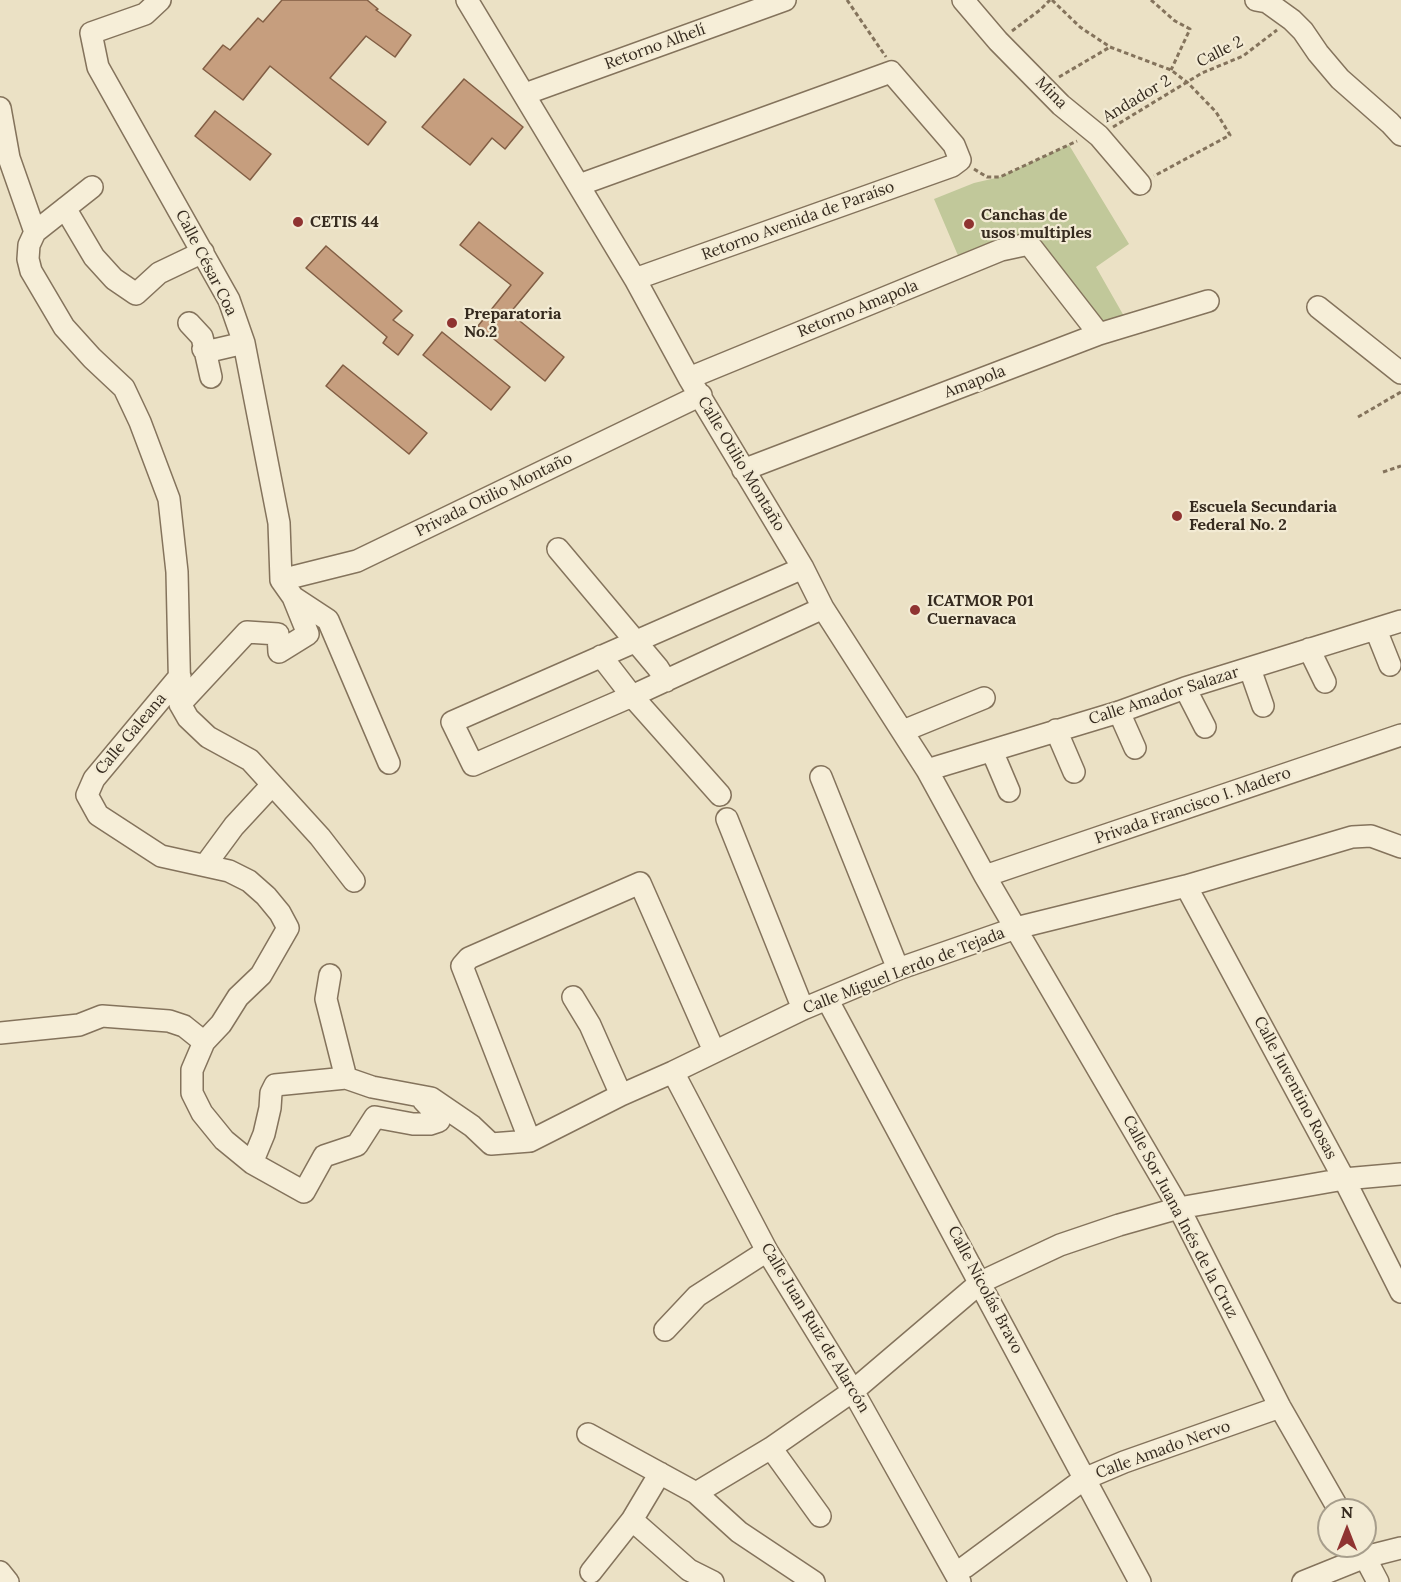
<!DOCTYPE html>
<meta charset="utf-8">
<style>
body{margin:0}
#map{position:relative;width:1401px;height:1582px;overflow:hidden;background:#ebe1c5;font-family:Lora,serif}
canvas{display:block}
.north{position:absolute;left:1317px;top:1498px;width:60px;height:60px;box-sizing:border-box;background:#f3ebd4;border:2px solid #a79e8c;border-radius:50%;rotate:0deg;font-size:16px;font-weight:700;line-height:24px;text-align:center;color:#362b1f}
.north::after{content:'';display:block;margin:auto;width:21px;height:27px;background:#8f3331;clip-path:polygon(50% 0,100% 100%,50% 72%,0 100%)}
</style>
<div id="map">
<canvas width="1401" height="1582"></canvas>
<div class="north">N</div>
</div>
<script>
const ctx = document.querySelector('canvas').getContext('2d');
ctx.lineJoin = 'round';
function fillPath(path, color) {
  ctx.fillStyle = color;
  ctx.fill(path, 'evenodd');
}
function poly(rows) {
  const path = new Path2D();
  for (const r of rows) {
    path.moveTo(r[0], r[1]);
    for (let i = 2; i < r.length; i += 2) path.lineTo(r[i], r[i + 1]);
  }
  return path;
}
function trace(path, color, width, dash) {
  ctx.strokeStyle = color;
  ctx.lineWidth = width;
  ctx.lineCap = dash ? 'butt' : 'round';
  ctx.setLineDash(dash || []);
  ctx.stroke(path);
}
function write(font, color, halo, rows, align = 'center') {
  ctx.font = font + ' Lora,serif';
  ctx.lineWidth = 4.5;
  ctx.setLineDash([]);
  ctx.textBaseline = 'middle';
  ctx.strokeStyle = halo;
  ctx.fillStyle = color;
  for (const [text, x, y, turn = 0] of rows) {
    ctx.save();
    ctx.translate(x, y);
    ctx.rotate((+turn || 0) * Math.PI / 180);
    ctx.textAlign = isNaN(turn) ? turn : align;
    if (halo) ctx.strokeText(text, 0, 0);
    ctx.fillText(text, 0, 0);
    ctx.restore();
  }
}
fillPath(poly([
 [1069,145,1129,244,1096,267,1129,325,1099,334,1029,244,962,265,934,199,974,183,1000,177]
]), '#c1c89a');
const building = poly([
 [282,0,367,0,378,9,376,10,411,35,395,57,366,36,330,78,386,122,368,145,270,66,243,100,203,69,223,45,230,50,258,18,263,22,282,0],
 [464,79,523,127,505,149,492,138,470,165,422,127,464,79],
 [215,111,271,154,250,180,195,136,215,111],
 [479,222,543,273,510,313,564,357,545,381,478,326,511,285,460,245,479,222],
 [326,246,402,311,393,320,413,335,398,355,383,343,387,337,306,268,326,246],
 [442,332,510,387,491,410,423,355,442,332],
 [343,365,427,433,409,454,326,386,343,365]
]);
fillPath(building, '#c69e7e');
trace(building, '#825e44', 1.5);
const minor = poly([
 [160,0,145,14,91,33,98,67,229,300,244,343,279,523,281,580,293,597,308,634,279,652,278,634,247,632,180,704],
 [467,0,635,279,689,378,803,568,823,608,927,770,985,876,1179,1208,1280,1407,1339,1510],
 [963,0,998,41,1061,105,1099,136,1140,184],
 [1256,0,1267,2,1292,20,1303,31,1318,53,1340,79,1390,123,1401,135],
 [525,94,785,0],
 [0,108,9,158,35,232,29,245,28,259,31,271,64,327,92,358,124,388,140,422,169,499,177,572,180,704,188,718,208,737,250,760,320,837,354,881],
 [579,185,891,72,954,145,960,160,952,166,635,279],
 [65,208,94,257,114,279,136,294,159,273,203,252],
 [35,232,92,187],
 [1318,307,1401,373],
 [189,323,202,337,211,377],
 [203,349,214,350,244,343],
 [689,378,1001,250,1029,244,1099,334],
 [743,470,1099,334,1208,301],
 [558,549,658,668,666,681],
 [803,568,452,722,473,765,632,696,823,608],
 [281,580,357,561,701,395],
 [293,597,328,620,389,763],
 [1376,630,1390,665],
 [1309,649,1325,682],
 [601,656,632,696,720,795],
 [1250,669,1263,706],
 [180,676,94,779,87,795,98,815,161,856,229,871,249,881,266,896,280,913,288,928,261,975,238,997,221,1024,204,1042,192,1070,192,1093,202,1113,224,1140,252,1163,304,1192,324,1156,357,1145,375,1117,413,1124,430,1124,439,1121,438,1116,423,1100],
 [1185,688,1205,727],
 [1119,712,1135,748],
 [1056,730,1074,772],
 [903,731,984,698],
 [992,751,1009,791],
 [927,770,1119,712,1185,688,1401,621],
 [821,777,898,969],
 [727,819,803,1009],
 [206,864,234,826,272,785],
 [985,876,1401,735],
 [1186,886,1344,1179,1401,1292],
 [330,975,326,999,346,1078],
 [573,997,590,1025,621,1095],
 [827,999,1140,1582],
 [0,1033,79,1025,102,1016,169,1021,184,1026,204,1042],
 [673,1072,767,1251,853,1391,960,1582],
 [530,1141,462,966,469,958,640,883,714,1051],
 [252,1163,264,1134,270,1108,271,1093,275,1085,346,1078,372,1087,431,1098,472,1126,491,1144,530,1141,621,1095,673,1072,803,1009,898,969,1016,928,1186,886,1352,837,1371,836,1401,847],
 [665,1330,697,1296,767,1251],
 [588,1434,696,1493,739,1532,814,1582],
 [771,1448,820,1516],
 [696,1493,771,1448,853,1391,981,1282,1060,1245,1119,1225,1179,1208,1344,1179,1401,1174],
 [632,1520,689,1570,713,1582],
 [1359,1546,1378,1582],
 [965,1567,1084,1479,1124,1462,1280,1407],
 [0,1572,8,1582],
 [591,1572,632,1520,660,1473],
 [1303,1582,1365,1557,1401,1548]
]);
trace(minor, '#84735c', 24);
trace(poly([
 [847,0,886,57],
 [1052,0,1080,27,1110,47,1171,70,1188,83,1216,112,1230,135,1154,176],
 [1151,0,1175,21,1190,29,1171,70],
 [1012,31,1040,10,1050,0],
 [1059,77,1110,47],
 [1113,127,1202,73,1243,56,1277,30],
 [974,169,987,177,1000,177,1077,141],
 [1358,417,1401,392],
 [1383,472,1401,466]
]), '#84735c', 3, [4.5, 3]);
trace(minor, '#f6eed8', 21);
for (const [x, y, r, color] of [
 [298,222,6,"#8f3331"],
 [969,224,6,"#8f3331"],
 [452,323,6,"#8f3331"],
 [1177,516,6,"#8f3331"],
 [915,610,6,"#8f3331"]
]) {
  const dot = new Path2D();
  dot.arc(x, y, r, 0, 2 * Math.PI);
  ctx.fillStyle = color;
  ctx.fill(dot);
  trace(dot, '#f3ebd4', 2);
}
write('16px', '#362b1f', '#f3ebd4', [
 ["Retorno Alhelí",655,47,-20],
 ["Calle 2",1220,52,-27],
 ["Mina",1051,93,46],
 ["Andador 2",1137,99,-31],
 ["Retorno Avenida de Paraíso",798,221,-20],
 ["Calle César Coa",206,263,63],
 ["Retorno Amapola",858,309,-22],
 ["Amapola",975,382,-21],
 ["Calle Otilio Montaño",741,464,59],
 ["Privada Otilio Montaño",494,495,-26],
 ["Calle Amador Salazar",1164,696,-18],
 ["Calle Galeana",131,734,-50],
 ["Privada Francisco I. Madero",1193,806,-19],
 ["Calle Miguel Lerdo de Tejada",904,971,-21],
 ["Calle Juventino Rosas",1295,1088,62],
 ["Calle Sor Juana Inés de la Cruz",1180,1217,62],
 ["Calle Nicolás Bravo",985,1290,62],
 ["Calle Juan Ruiz de Alarcón",815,1328,59],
 ["Calle Amado Nervo",1163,1450,-20]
]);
write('bold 16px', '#362b1f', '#f3ebd4', [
 ["Canchas de",981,215],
 ["usos multiples",981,233],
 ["CETIS 44",310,222],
 ["Preparatoria",464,314],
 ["No.2",464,332],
 ["Escuela Secundaria",1189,507],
 ["Federal No. 2",1189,525],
 ["ICATMOR P01",927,601],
 ["Cuernavaca",927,619]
], 'left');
</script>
